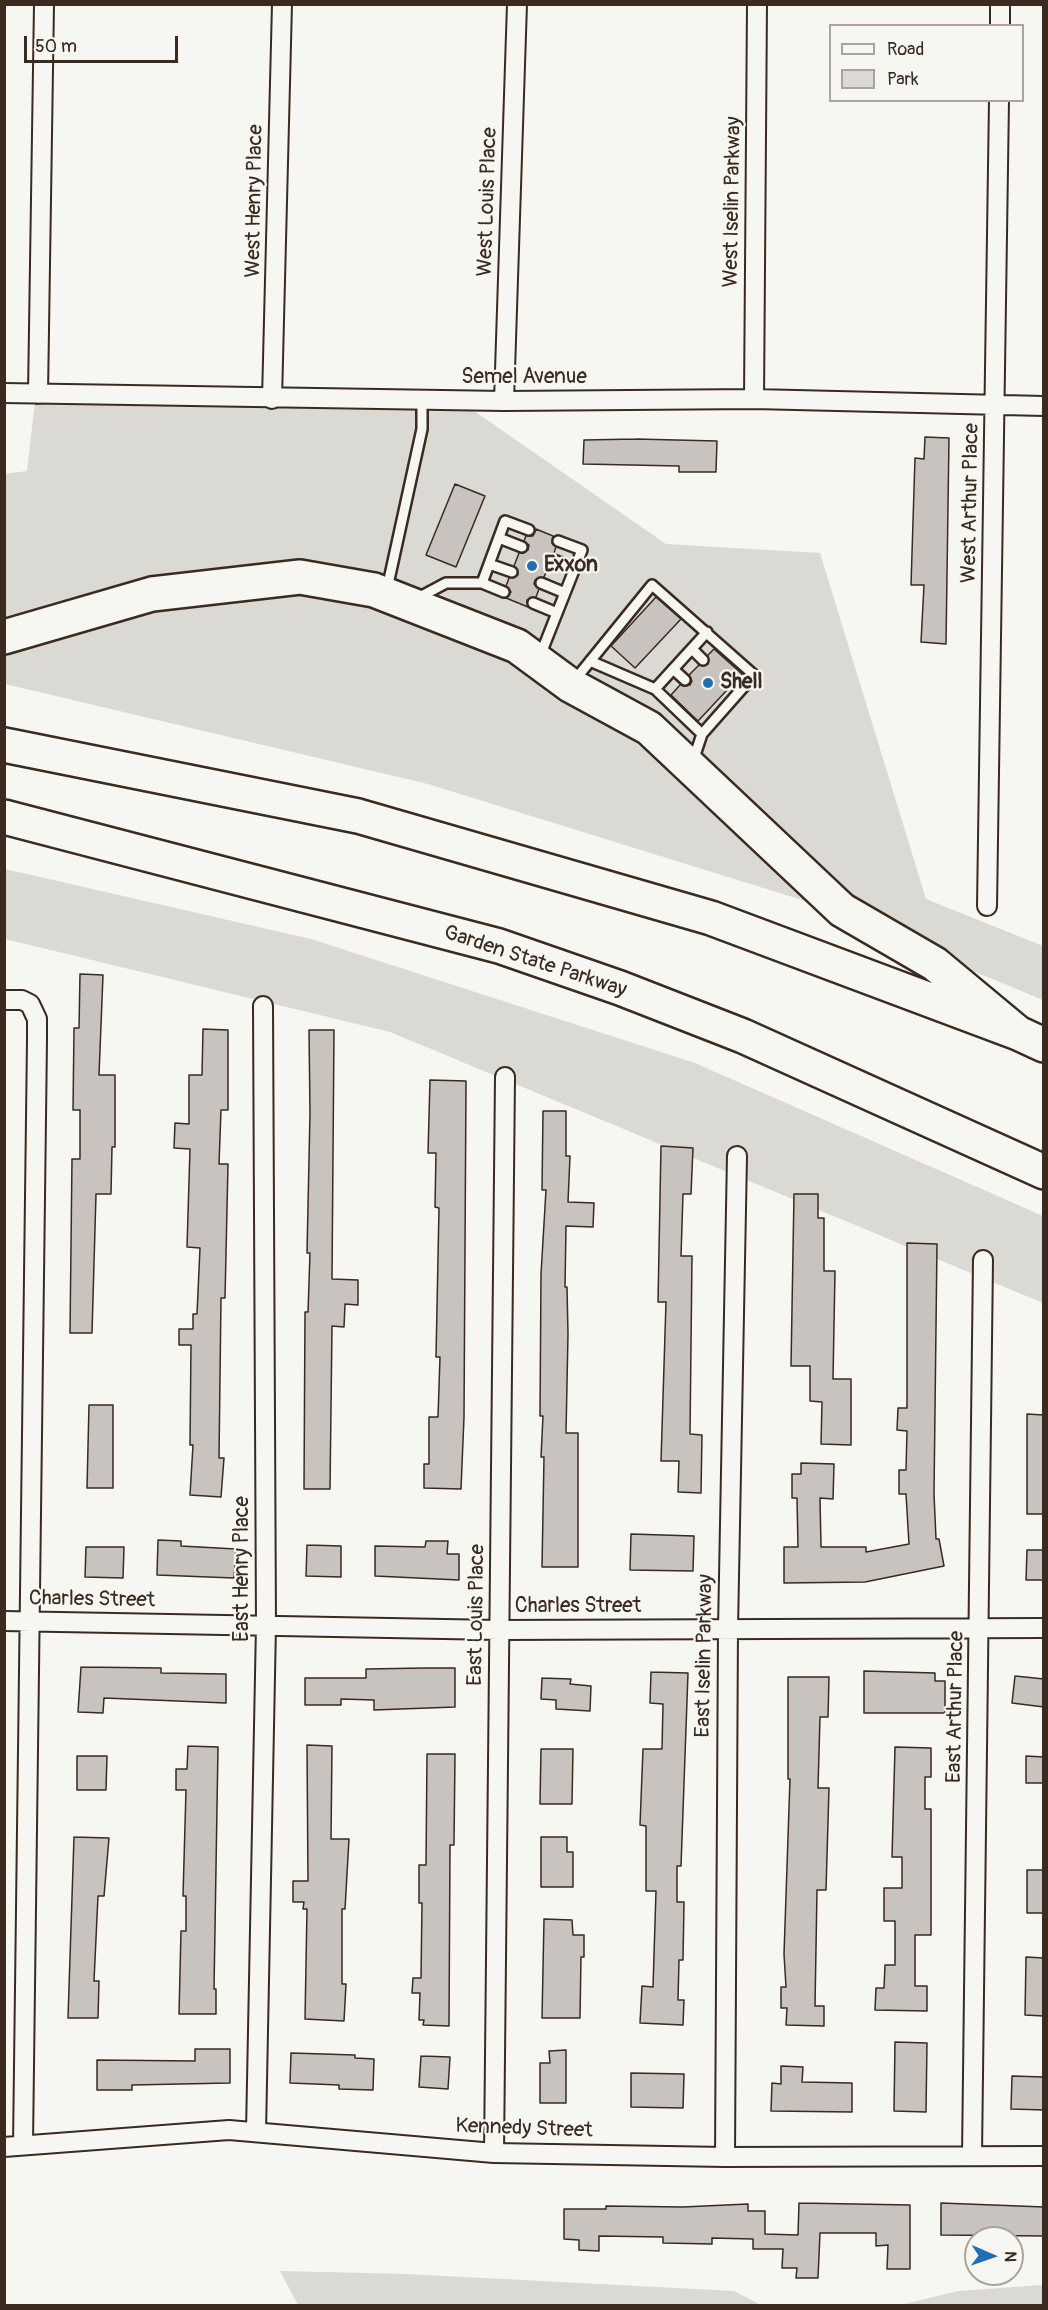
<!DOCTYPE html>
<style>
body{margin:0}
#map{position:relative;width:1048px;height:2310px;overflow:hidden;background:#f6f6f2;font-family:Pangolin,sans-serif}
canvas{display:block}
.frame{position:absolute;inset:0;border:6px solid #3b2a1e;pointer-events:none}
.legend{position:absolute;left:829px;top:24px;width:195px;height:78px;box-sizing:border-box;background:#f6f6f2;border:2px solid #aba49d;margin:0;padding:8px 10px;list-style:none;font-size:18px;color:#3b2a1e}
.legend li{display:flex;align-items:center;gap:12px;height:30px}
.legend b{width:30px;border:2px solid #aba49d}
.north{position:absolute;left:964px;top:2226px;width:60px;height:60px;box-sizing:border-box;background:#f6f6f2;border:2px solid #aba49d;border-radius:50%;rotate:92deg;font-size:16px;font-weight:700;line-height:24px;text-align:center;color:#3b2a1e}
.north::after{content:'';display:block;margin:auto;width:21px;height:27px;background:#1f6fb2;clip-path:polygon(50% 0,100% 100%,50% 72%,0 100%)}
.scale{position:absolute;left:24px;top:36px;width:154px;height:27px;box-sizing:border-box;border:3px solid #3b2a1e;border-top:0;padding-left:8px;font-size:18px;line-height:21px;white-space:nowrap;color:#3b2a1e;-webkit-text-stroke:4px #f6f6f2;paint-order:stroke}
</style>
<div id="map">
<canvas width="1048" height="2310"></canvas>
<div class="frame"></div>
<ul class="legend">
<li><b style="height:8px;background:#f6f6f2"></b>Road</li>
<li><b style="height:16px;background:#dad9d3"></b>Park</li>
</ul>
<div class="north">N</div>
<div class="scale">50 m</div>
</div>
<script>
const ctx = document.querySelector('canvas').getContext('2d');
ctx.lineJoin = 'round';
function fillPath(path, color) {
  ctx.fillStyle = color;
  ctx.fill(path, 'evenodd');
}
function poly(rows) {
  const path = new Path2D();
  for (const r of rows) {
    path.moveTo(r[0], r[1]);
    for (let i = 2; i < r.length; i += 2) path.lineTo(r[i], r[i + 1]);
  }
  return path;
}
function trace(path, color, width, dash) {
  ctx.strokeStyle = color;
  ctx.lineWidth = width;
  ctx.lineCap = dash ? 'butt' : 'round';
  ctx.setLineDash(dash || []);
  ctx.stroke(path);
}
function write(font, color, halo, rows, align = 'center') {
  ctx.font = font + ' Pangolin,sans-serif';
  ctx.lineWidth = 4.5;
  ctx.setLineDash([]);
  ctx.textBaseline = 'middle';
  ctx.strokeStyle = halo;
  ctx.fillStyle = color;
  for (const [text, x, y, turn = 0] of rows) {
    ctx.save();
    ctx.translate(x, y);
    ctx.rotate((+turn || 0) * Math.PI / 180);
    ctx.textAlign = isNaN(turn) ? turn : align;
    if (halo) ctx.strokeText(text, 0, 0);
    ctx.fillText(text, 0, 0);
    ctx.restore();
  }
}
fillPath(poly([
 [35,402,464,404,666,544,820,553,926,899,1043,946,1043,1000,799,899,428,784,5,684,4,474,27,471],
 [5,869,311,939,695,1063,1043,1216,1043,1303,390,1032,5,939],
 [280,2271,406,2274,734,2291,761,2305,298,2305],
 [1043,2285,1043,2305,901,2305,958,2291]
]), '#dad9d3');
const building = poly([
 [925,437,949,438,946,644,921,642,924,585,911,585,915,458,924,459,925,437],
 [636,439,717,441,716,472,679,472,679,466,583,464,584,440,636,439],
 [455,484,485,496,456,567,426,555,455,484],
 [536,529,553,536,552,543,556,547,554,553,545,556,545,561,549,565,544,577,535,580,534,584,539,589,536,597,527,600,528,607,506,598,511,592,506,586,509,578,518,575,514,566,519,553,528,550,529,545,524,541,526,536,533,536,536,529],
 [656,597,681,619,635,668,611,646,656,597],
 [714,649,742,674,698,721,671,695,680,685,690,685,692,681,689,675,699,665,708,664,708,655,714,649],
 [80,974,103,975,99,1075,115,1075,115,1147,112,1147,111,1194,96,1194,92,1333,70,1333,72,1159,80,1159,80,1110,73,1110,74,1028,79,1028,80,974],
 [203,1029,228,1030,228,1110,221,1110,219,1164,228,1164,225,1298,221,1298,219,1458,224,1458,221,1497,190,1495,193,1445,190,1445,191,1345,179,1345,179,1329,193,1329,193,1314,197,1314,200,1248,187,1247,190,1149,174,1148,175,1123,189,1124,189,1075,202,1075,203,1029],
 [309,1030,334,1030,332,1279,358,1280,358,1305,345,1304,344,1327,332,1326,330,1489,304,1489,305,1312,308,1312,310,1253,307,1253,310,1113,309,1030],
 [430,1080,466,1081,464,1417,461,1489,424,1488,424,1464,429,1464,429,1417,438,1417,440,1357,436,1357,439,1208,435,1207,436,1153,428,1153,430,1080],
 [543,1111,566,1111,566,1156,570,1156,568,1202,594,1203,593,1227,566,1226,565,1287,567,1287,568,1334,566,1433,578,1433,578,1567,542,1567,544,1457,541,1457,543,1416,540,1416,541,1274,546,1190,542,1190,543,1111],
 [661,1146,693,1148,691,1194,683,1194,681,1256,692,1256,690,1434,702,1435,701,1493,678,1492,679,1461,661,1461,666,1302,658,1302,661,1146],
 [794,1194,818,1194,818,1218,824,1218,824,1271,835,1271,833,1379,851,1379,851,1445,821,1444,822,1402,810,1401,810,1366,791,1366,794,1194],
 [907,1243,937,1244,934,1494,936,1539,939,1539,944,1566,865,1582,784,1583,784,1547,798,1547,797,1498,792,1498,792,1474,801,1474,801,1463,834,1464,833,1499,820,1498,821,1547,866,1547,866,1552,909,1544,906,1494,899,1494,899,1470,906,1470,907,1431,897,1430,898,1408,907,1408,907,1243],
 [89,1405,113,1405,113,1488,87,1488,89,1405],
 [1027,1414,1044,1415,1044,1514,1027,1514,1027,1414],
 [631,1534,694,1536,693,1571,630,1570,631,1534],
 [158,1540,181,1541,181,1546,236,1549,234,1578,157,1575,158,1540],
 [426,1541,448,1541,447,1554,459,1554,459,1580,375,1576,375,1546,425,1547,426,1541],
 [307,1545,341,1546,341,1577,306,1576,307,1545],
 [86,1547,124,1547,123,1578,85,1577,86,1547],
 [1027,1550,1044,1550,1044,1580,1026,1580,1027,1550],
 [81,1667,161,1668,161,1673,226,1674,226,1703,104,1698,103,1713,78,1712,81,1667],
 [425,1668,455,1668,455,1707,374,1710,374,1700,341,1699,341,1705,305,1705,305,1678,366,1678,366,1669,425,1668],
 [864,1671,935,1673,935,1681,945,1681,945,1713,864,1713,864,1671],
 [651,1672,688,1673,681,1866,677,1866,677,1902,684,1902,683,1960,679,1960,678,2000,684,2000,683,2025,640,2023,642,1986,653,1987,656,1891,646,1891,646,1826,640,1825,643,1749,662,1749,663,1704,650,1703,651,1672],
 [1015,1676,1044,1679,1044,1707,1012,1703,1015,1676],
 [788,1677,829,1677,828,1717,820,1717,818,1788,829,1788,826,1890,817,1890,815,2006,824,2006,824,2026,786,2025,787,2008,781,2008,781,1987,786,1987,784,1954,790,1779,788,1779,788,1677],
 [542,1678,571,1679,570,1684,591,1686,590,1711,556,1709,556,1700,541,1699,542,1678],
 [307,1745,332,1746,331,1839,349,1839,345,1909,342,1909,342,1984,346,1984,344,2021,305,2019,307,1909,303,1909,304,1902,293,1902,293,1881,308,1881,307,1745],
 [188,1746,218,1747,214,1989,216,1989,216,2014,179,2014,181,1931,186,1931,186,1896,183,1896,186,1790,176,1790,176,1769,187,1769,188,1746],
 [895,1747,931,1748,931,1777,925,1777,925,1809,931,1809,931,1935,915,1935,915,1986,927,1986,927,2011,875,2010,876,1988,884,1988,885,1965,895,1965,895,1921,884,1921,884,1888,902,1888,902,1857,892,1857,895,1747],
 [541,1749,573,1749,572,1804,540,1804,541,1749],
 [427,1754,455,1754,454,1845,450,1845,449,2026,423,2025,424,2020,419,2020,420,1993,412,1993,413,1978,421,1978,422,1903,419,1903,419,1865,426,1865,427,1754],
 [77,1756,107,1756,106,1790,77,1790,77,1756],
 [1026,1756,1044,1757,1044,1783,1026,1783,1026,1756],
 [74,1837,109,1838,104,1896,98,1896,94,1981,99,1981,98,2018,68,2018,74,1837],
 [541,1837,567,1837,567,1852,573,1852,573,1887,541,1887,541,1837],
 [1027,1870,1044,1870,1044,1913,1027,1913,1027,1870],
 [544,1919,572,1920,573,1935,584,1935,584,1957,581,1957,580,2018,542,2018,544,1919],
 [1026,1957,1044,1958,1044,2016,1025,2015,1026,1957],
 [895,2042,927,2043,926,2112,894,2111,895,2042],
 [195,2049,230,2049,230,2083,132,2085,132,2090,97,2090,97,2060,195,2061,195,2049],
 [566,2050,566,2103,540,2103,540,2063,550,2063,549,2051,566,2050],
 [291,2053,355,2055,355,2058,374,2059,373,2090,339,2089,339,2085,290,2083,291,2053],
 [421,2056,450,2057,448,2089,419,2087,421,2056],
 [781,2066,803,2067,802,2082,852,2083,852,2112,771,2111,772,2083,781,2084,781,2066],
 [631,2073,684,2074,683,2108,631,2107,631,2073],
 [1012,2076,1044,2077,1044,2110,1011,2109,1012,2076],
 [799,2203,910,2205,910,2269,887,2269,888,2245,876,2246,876,2233,820,2233,818,2278,796,2278,797,2268,782,2268,783,2249,753,2249,753,2239,712,2238,712,2244,663,2243,663,2237,599,2236,599,2251,579,2250,579,2240,564,2239,564,2209,606,2209,606,2206,683,2207,748,2204,748,2211,765,2211,765,2234,798,2235,799,2203],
 [941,2203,1044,2207,1044,2236,941,2235,941,2203]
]);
fillPath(building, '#c8c3be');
trace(building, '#3b2a1e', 1.5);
const lane = poly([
 [499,538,522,547],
 [551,559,575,568],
 [489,564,512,572],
 [482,583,505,521,529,530],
 [541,583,565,593],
 [387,589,422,429,422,400],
 [416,599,446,583,482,583,504,592],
 [533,603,557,613],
 [692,649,703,660],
 [540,656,582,550,558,541],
 [590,661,655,689,702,734],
 [673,669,685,680],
 [574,681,652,585,754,675,702,734,693,761],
 [655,689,707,632]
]);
const street = poly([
 [1000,26,1000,4],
 [4,393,504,401,754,399,1044,406],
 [38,394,44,4],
 [272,399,282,4],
 [754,399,757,4],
 [504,401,517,4],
 [987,906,999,100],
 [4,1000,22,1000,30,1004,37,1019,37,1039,23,2145],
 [4,1621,499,1630,1044,1628],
 [256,2132,266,1625,263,1006],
 [4,2147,229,2130,494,2153,725,2157,1044,2156],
 [494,2153,505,1077],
 [972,2155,983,1260],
 [725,2157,728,1629,737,1156]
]);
const highway = poly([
 [4,637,152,594,300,577,374,590,517,646,570,685,649,728,842,910,935,964,1018,1033],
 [4,745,358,816,711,918,1018,1033,1044,1045],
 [4,817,499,946,620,988,743,1036,1044,1172]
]);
trace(lane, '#3b2a1e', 14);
trace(street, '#3b2a1e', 22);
trace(highway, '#3b2a1e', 38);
trace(lane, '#f6f6f2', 9);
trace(street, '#f6f6f2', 18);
trace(highway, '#f6f6f2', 33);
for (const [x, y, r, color] of [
 [532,566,6,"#1f6fb2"],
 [708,683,6,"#1f6fb2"]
]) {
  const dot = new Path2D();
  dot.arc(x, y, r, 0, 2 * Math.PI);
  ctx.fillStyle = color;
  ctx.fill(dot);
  trace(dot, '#f6f6f2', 2);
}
write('21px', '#3b2a1e', '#f6f6f2', [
 ["West Henry Place",255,201,-89],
 ["West Louis Place",488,202,-88],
 ["West Iselin Parkway",733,202,-89],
 ["Semel Avenue",524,378],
 ["West Arthur Place",971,503,-89],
 ["Garden State Parkway",535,962,18],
 ["East Henry Place",243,1569,-90],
 ["Charles Street",92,1600,1],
 ["Charles Street",578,1607],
 ["East Louis Place",477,1615,-89],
 ["East Iselin Parkway",705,1656,-89],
 ["East Arthur Place",956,1707,-89],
 ["Kennedy Street",524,2129,2]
]);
write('bold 21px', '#3b2a1e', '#f6f6f2', [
 ["Exxon",544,566],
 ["Shell",720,683]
], 'left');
</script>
